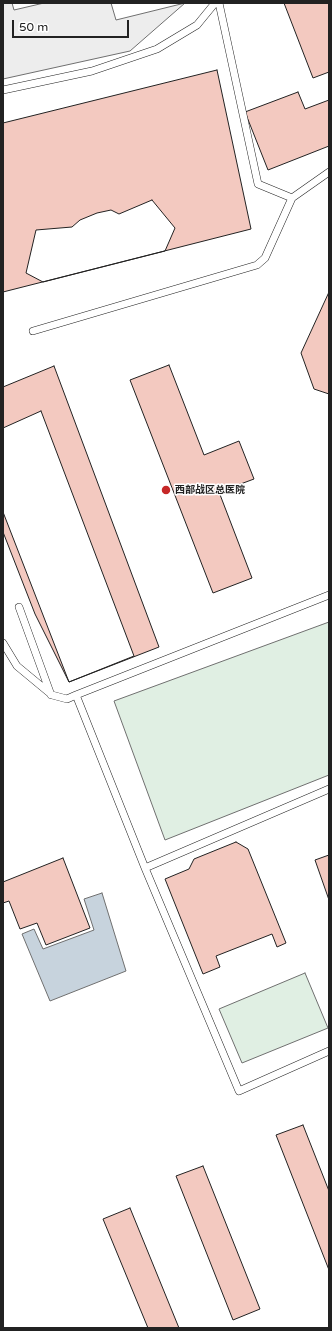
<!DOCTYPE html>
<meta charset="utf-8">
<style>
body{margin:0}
#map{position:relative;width:332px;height:1331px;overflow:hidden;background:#fff;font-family:"Varela Round",sans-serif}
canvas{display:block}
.frame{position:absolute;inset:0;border:4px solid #222;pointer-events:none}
.scale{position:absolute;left:12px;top:20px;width:117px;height:18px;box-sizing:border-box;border:2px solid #222;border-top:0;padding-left:5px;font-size:12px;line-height:14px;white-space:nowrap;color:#222;-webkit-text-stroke:3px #fff;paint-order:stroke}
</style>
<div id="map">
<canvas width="332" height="1331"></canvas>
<div class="frame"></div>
<div class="scale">50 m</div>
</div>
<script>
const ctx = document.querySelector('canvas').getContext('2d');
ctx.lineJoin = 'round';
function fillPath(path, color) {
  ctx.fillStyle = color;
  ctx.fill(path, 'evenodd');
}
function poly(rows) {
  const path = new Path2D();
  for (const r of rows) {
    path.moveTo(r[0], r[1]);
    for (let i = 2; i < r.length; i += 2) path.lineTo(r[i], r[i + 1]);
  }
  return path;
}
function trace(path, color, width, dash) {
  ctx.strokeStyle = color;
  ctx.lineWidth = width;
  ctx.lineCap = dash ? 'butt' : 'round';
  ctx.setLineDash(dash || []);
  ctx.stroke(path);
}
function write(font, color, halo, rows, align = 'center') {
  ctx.font = font + ' "Varela Round","Noto Sans SC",sans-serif';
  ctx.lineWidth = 3;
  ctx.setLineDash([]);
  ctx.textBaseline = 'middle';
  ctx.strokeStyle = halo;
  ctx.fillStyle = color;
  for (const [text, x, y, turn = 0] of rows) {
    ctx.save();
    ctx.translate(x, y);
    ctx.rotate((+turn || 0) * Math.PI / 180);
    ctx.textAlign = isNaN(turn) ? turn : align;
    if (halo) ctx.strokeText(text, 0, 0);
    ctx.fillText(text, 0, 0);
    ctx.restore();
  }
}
const green = poly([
 [329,622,329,775,165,840,114,701,329,622],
 [305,973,328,1028,242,1063,219,1009,305,973]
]);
fillPath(green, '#e0efe3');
trace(green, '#6f6f6f', 1);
const parking = poly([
 [3,3,12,3,14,10,44,3,111,3,116,20,185,3,130,51,3,79,3,3]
]);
fillPath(parking, '#ededed');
trace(parking, '#6f6f6f', 1);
const water = poly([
 [102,893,126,971,50,1001,22,934,34,929,43,949,94,930,84,899,102,893]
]);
fillPath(water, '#c7d3dd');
trace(water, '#6f6f6f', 1);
const building = poly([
 [284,3,329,3,329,72,313,78,284,3],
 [217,70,251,229,3,292,3,123,217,70],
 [298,92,305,109,329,100,329,146,268,170,245,112,298,92],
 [152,200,175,228,165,251,43,282,26,273,36,230,72,227,80,220,97,213,111,210,119,214,152,200],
 [329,292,329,394,314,389,301,353,329,292],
 [169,365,204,455,239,441,254,479,219,492,252,578,213,593,130,380,169,365],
 [54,366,159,647,69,682,3,512,3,387,54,366],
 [41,411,134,656,69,682,35,614,3,532,3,428,41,411],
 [236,842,248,849,286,943,277,947,272,934,216,956,220,967,203,974,165,879,189,869,194,859,236,842],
 [329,855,329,900,315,860,329,855],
 [63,858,90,928,46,945,37,923,20,929,9,901,3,903,3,882,63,858],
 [303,1125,329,1191,329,1270,276,1135,303,1125],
 [203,1166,260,1309,233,1320,176,1176,203,1166],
 [130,1208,179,1328,148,1328,103,1219,130,1208]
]);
fillPath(building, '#f3c9c0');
trace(building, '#222', 1);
const lane = poly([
 [219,3,258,184,292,198,329,172],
 [3,90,92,71,157,49,197,25,215,3],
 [33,331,257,265,265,258,292,198],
 [19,607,51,695],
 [3,643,17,666,52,695,67,699,76,695,145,868,239,1091,329,1051],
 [76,695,329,595],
 [145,868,329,789]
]);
trace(lane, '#222', 8);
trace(lane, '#fff', 7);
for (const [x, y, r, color] of [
 [166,490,5,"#c62828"]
]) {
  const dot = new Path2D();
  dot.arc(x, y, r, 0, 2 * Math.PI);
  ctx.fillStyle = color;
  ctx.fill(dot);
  trace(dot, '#fff', 1.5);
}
write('bold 10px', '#222', '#fff', [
 ["西部战区总医院",175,490]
], 'left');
</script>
